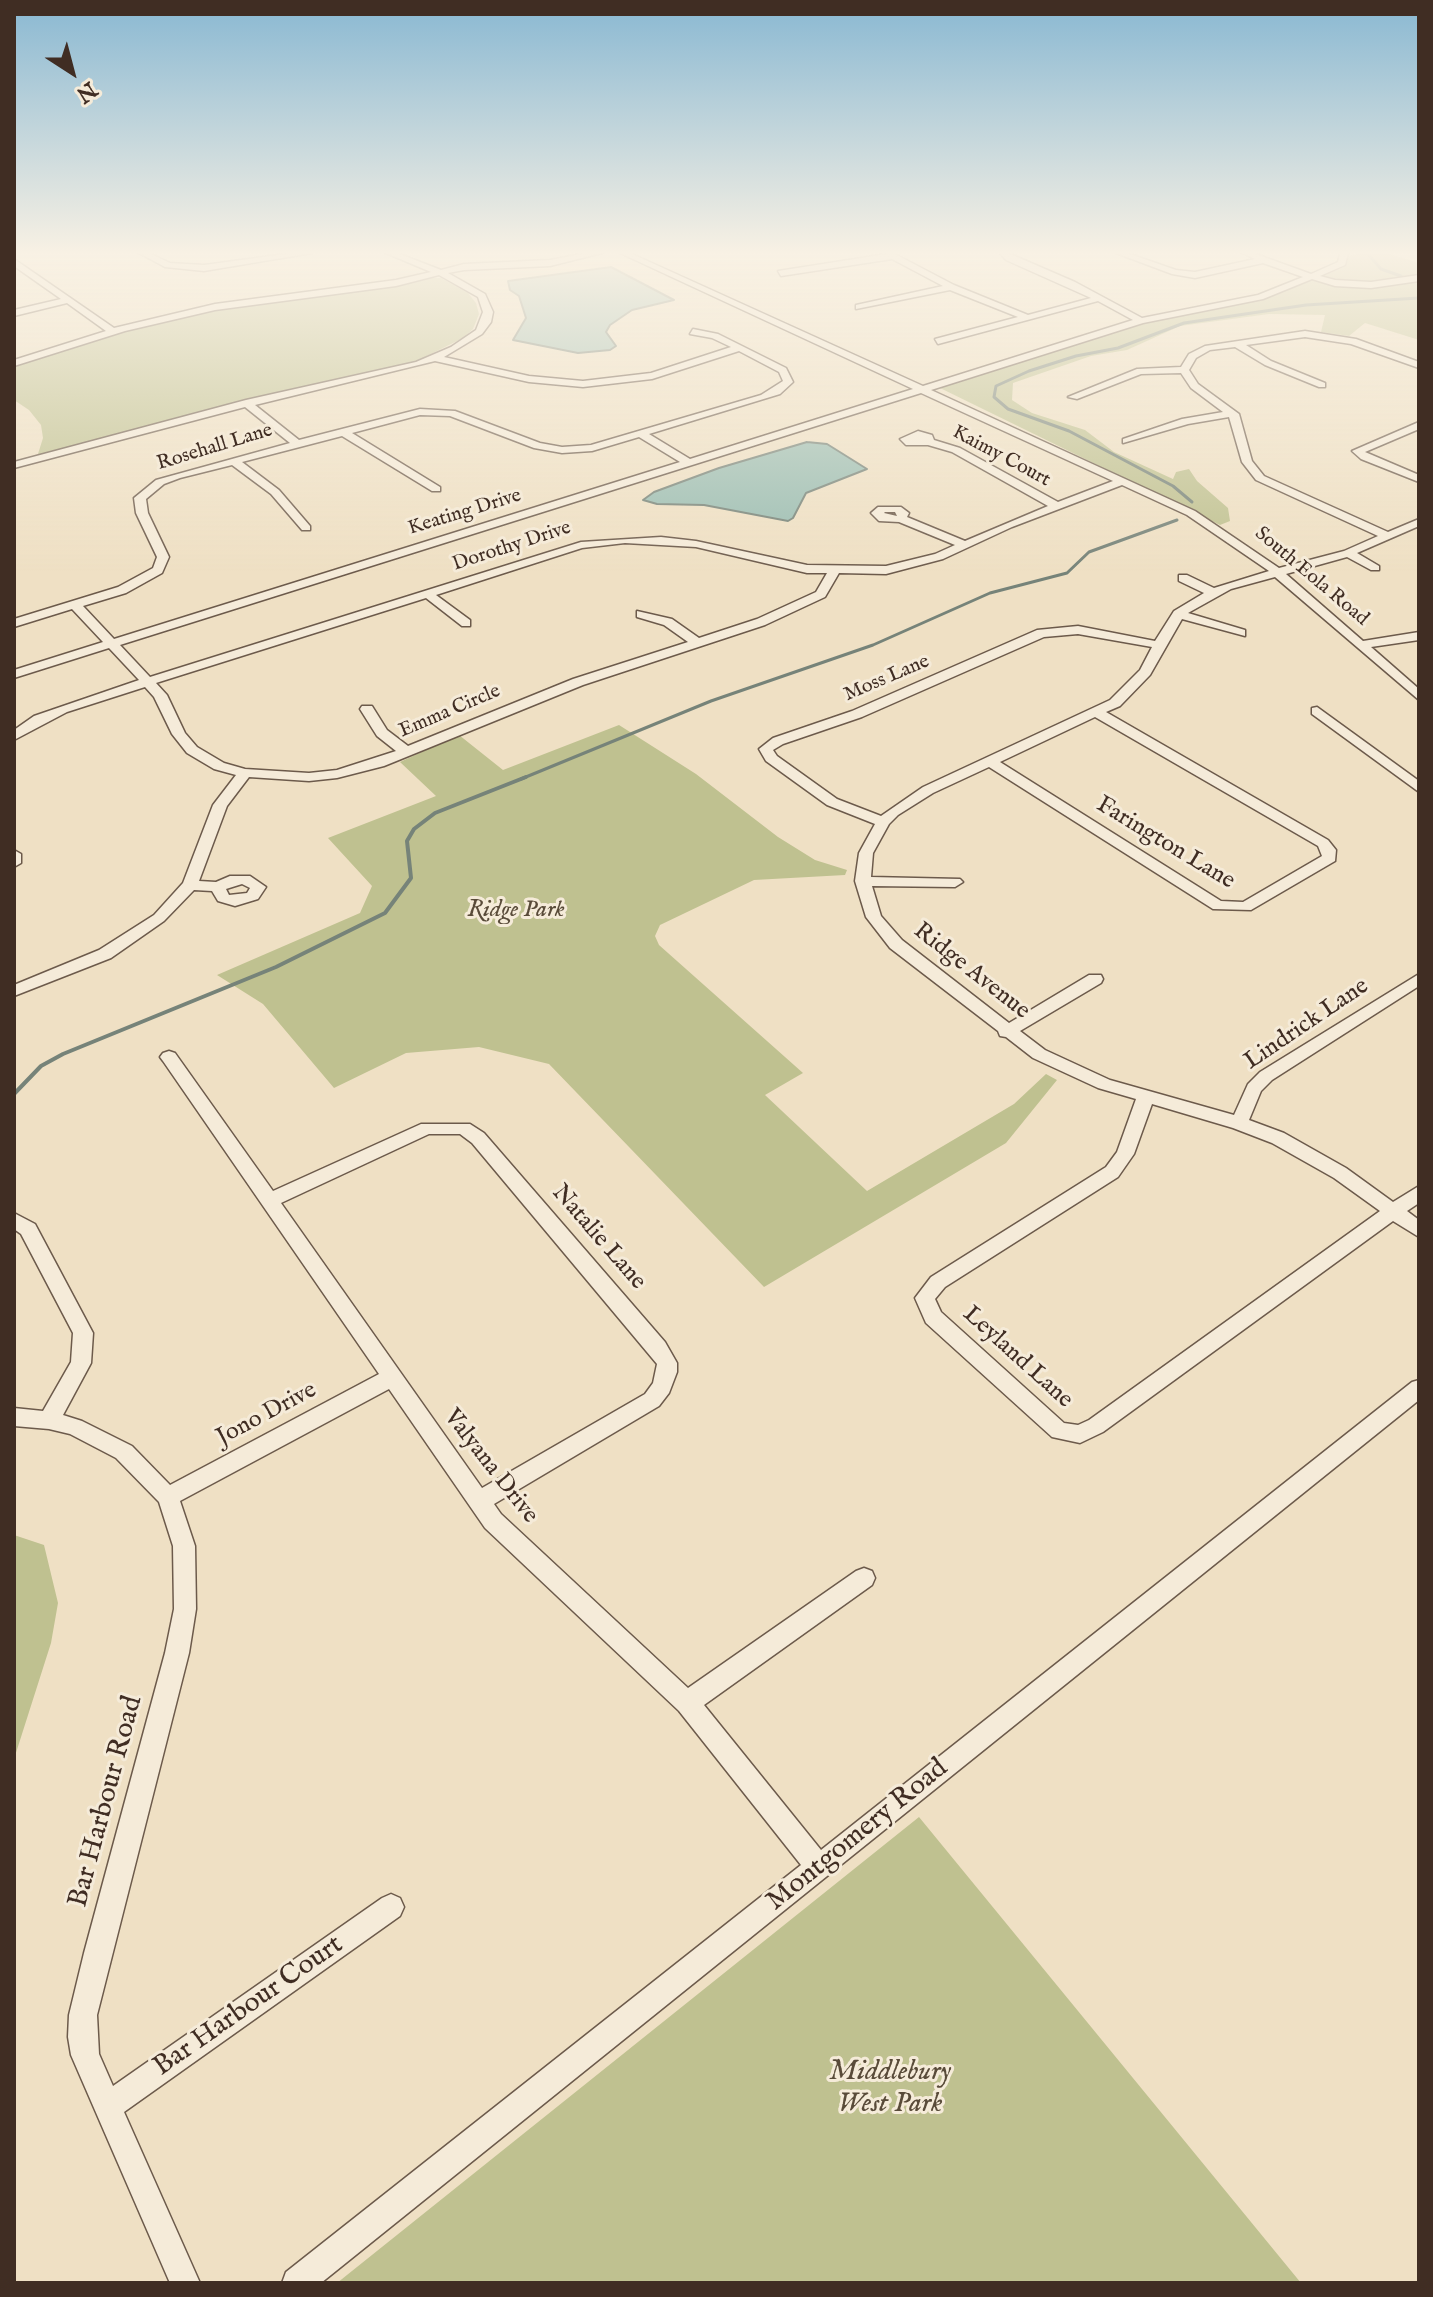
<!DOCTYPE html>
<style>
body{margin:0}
#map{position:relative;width:1433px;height:2297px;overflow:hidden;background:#efe0c4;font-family:"IM FELL English",serif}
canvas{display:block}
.frame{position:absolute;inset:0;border:16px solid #402d23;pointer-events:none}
.north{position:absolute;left:32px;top:32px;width:80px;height:80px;-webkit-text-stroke:6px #f5ebd9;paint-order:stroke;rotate:144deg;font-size:22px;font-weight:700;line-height:32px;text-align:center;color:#402d23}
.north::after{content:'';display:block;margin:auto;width:28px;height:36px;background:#402d23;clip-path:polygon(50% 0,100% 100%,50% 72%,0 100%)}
</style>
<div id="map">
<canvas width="1433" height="2297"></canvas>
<div class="frame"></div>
<div class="north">N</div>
</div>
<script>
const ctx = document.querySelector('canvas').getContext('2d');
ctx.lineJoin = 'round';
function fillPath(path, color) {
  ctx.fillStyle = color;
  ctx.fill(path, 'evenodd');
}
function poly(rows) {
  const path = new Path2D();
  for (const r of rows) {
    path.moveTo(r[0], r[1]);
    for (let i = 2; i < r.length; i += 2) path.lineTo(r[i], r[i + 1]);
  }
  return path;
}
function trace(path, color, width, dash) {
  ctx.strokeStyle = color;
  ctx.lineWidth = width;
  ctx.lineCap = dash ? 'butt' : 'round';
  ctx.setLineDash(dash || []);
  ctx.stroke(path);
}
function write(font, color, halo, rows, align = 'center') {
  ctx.font = font + ' "IM FELL English",serif';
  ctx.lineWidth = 6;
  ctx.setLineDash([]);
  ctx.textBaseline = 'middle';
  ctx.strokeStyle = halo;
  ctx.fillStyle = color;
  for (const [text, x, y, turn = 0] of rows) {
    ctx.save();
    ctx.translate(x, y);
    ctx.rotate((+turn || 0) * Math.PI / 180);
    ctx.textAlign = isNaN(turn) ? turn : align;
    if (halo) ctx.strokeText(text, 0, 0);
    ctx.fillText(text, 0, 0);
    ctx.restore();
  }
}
fillPath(poly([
 [1360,253,1387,253,1419,263,1419,340,1365,323,1349,336,1321,332,1325,315,1269,314,1180,326,1127,350,1091,356,1013,383,1012,400,1032,413,1085,430,1114,452,1173,479,1176,472,1189,469,1197,481,1228,508,1230,521,1220,525,940,388,1146,322,1263,299,1342,268,1350,256],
 [430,278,441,278,468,293,476,303,479,314,473,329,463,338,415,362,195,413,37,457,43,438,41,425,29,410,14,400,14,365,121,331,224,308],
 [619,725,696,774,778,837,815,860,847,870,845,875,754,880,660,925,655,936,659,945,803,1073,765,1095,867,1191,1014,1104,1046,1074,1057,1080,1006,1143,764,1287,549,1064,479,1047,406,1053,334,1088,263,1004,217,975,360,913,372,886,328,838,436,796,400,762,459,735,503,770],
 [14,1535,44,1545,58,1603,51,1643,14,1759],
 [919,1817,1301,2283,337,2283]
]), '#bfc190');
const water = poly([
 [611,267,674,300,632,310,610,325,606,332,616,346,610,350,578,353,513,340,526,318,519,296,510,290,508,281,611,267],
 [807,442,827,444,867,469,806,493,793,518,788,521,704,505,657,504,643,500,654,492,719,468,807,442]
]);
fillPath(water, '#9abdb2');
trace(water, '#768379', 2);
trace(poly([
 [1367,253,1381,269,1401,276],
 [1192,502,1173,486,1069,431,1008,409,994,397,996,386,1029,371,1076,356,1118,348,1184,323,1306,305,1419,298],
 [521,779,711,701,873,645,990,593,1067,573,1089,552,1177,520]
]), '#768379', 3);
trace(poly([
 [14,1094,41,1066,63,1054,276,967,385,913,411,878,407,841,414,829,435,813,526,777]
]), '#768379', 4);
const minor = poly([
 [139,253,149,253,170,263,204,265,293,253,312,253,204,271,165,267,139,253],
 [386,253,397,253,441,270,464,264,550,260,587,253,602,253,550,266,464,270,448,273,485,294,493,312,491,322,482,334,444,357,529,376,583,381,651,373,731,347,712,338,690,334,693,329,718,334,786,368,793,382,780,394,649,434,690,459,913,389,620,253,630,253,923,386,1133,320,1098,301,938,344,935,339,1018,317,950,290,856,309,856,305,943,286,892,259,781,276,778,271,893,253,954,285,1028,315,1091,298,1006,260,1000,253,1008,253,1075,282,1142,318,1258,295,1303,277,1263,263,1195,278,1172,274,1116,253,1127,253,1176,270,1195,272,1255,259,1242,253,1253,253,1311,274,1338,262,1340,253,1348,253,1345,265,1320,276,1335,280,1371,282,1419,275,1419,281,1371,288,1335,286,1312,279,1263,299,1143,323,931,390,1195,511,1279,568,1344,551,1378,536,1256,480,1242,462,1229,417,1188,424,1123,443,1123,439,1182,419,1223,412,1191,388,1181,373,1141,374,1077,399,1068,397,1137,369,1181,367,1189,354,1205,346,1305,331,1356,339,1419,362,1419,368,1351,344,1305,337,1246,345,1271,361,1325,383,1325,387,1319,387,1265,365,1235,347,1210,350,1196,358,1189,370,1198,384,1239,414,1252,461,1264,476,1388,532,1419,519,1419,526,1357,553,1379,566,1379,570,1371,570,1347,557,1286,574,1363,641,1419,632,1419,640,1371,647,1419,689,1419,700,1275,577,1231,589,1188,613,1245,630,1245,636,1182,619,1150,675,1120,706,1106,712,1328,840,1336,850,1335,861,1251,910,1213,909,989,767,933,793,898,815,889,824,873,853,871,877,960,879,963,882,955,887,872,886,881,916,902,940,1009,1023,1089,975,1101,975,1103,979,1101,983,1020,1031,1045,1050,1110,1080,1234,1115,1248,1084,1260,1072,1419,974,1419,986,1272,1080,1261,1091,1249,1120,1284,1133,1346,1168,1393,1202,1419,1186,1419,1203,1407,1211,1419,1220,1419,1237,1393,1221,1103,1432,1080,1443,1052,1437,926,1323,915,1298,931,1277,1106,1167,1117,1152,1136,1099,1098,1088,1033,1058,1006,1037,1000,1036,998,1031,890,948,866,917,855,881,859,853,875,824,827,805,766,761,759,749,773,738,852,711,1037,630,1078,626,1155,641,1174,611,1204,593,1179,581,1179,575,1187,575,1214,588,1269,571,1187,515,1122,485,1012,527,943,559,886,574,839,573,825,597,765,625,583,685,384,766,337,778,309,781,249,777,227,806,199,881,216,882,230,876,250,876,266,887,258,899,235,906,218,901,212,891,194,890,164,921,111,958,14,996,14,985,99,950,154,915,183,883,213,805,236,775,214,769,187,753,172,734,154,697,145,687,67,712,14,740,14,730,34,716,139,680,109,648,14,678,14,670,103,642,72,609,14,627,14,619,118,587,153,568,157,557,136,513,134,498,156,480,290,443,245,407,14,468,14,462,246,400,416,362,451,347,476,330,483,312,478,297,439,275,396,286,215,310,125,331,14,366,14,360,106,331,67,303,14,316,14,310,61,299,14,266,14,259,114,328,215,304,396,280,431,272,386,253],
 [739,351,779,372,783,381,761,395,591,445,562,447,540,443,455,411,420,409,299,440,255,405,435,361,529,382,583,387,652,379,739,351],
 [921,393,1113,481,1058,502,960,448,934,440,932,435,918,431,900,439,906,445,928,445,952,452,1048,506,965,541,907,517,909,513,901,507,878,507,871,513,879,521,899,522,955,545,935,554,886,566,807,565,696,541,661,537,581,542,150,677,120,645,921,393],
 [420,415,450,416,534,448,562,453,592,451,639,437,680,462,114,639,83,606,126,593,162,573,169,557,148,513,146,499,164,484,180,478,232,465,271,494,302,530,310,530,310,526,279,490,242,462,342,436,432,491,440,491,440,487,352,433,420,415],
 [895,512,897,516,884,513,885,512,895,512],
 [625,543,696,547,807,573,827,573,816,592,757,619,699,638,672,619,637,611,637,617,664,625,688,642,573,679,408,746,387,730,372,706,362,706,360,709,377,736,396,751,337,770,309,773,245,769,224,763,197,747,185,733,167,695,156,683,426,598,462,626,470,626,470,620,436,595,582,548,625,543],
 [1078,634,1152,647,1140,670,1110,700,923,787,881,816,837,799,777,756,773,750,783,744,862,717,1044,637,1078,634],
 [1095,717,1318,846,1322,856,1243,902,1221,901,1000,762,1095,717],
 [242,884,250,888,247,893,229,895,226,889,242,884],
 [1152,1104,1233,1128,1272,1143,1334,1178,1380,1211,1089,1420,1078,1425,1064,1423,941,1312,935,1299,945,1287,1118,1177,1134,1154,1152,1104],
 [1419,422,1419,429,1365,452,1419,475,1419,482,1361,459,1352,451,1419,422],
 [1317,707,1419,781,1419,792,1312,714,1312,708,1317,707],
 [14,850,21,854,21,863,14,867,14,850],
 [169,1051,175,1053,273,1191,421,1124,470,1124,484,1133,665,1342,677,1363,677,1372,669,1393,659,1406,494,1504,501,1514,688,1688,856,1571,864,1568,872,1571,875,1578,872,1585,704,1705,821,1850,1412,1382,1419,1380,1419,1400,321,2283,282,2283,286,2272,801,1865,679,1711,485,1528,389,1389,180,1501,195,1546,196,1609,189,1653,97,2015,99,2054,113,2086,382,1898,391,1894,400,1898,404,1907,400,1916,124,2112,200,2283,170,2283,71,2055,68,2037,69,2015,84,1953,165,1653,174,1609,173,1546,159,1502,116,1458,70,1434,49,1429,14,1426,14,1408,43,1411,71,1362,73,1333,21,1234,14,1229,14,1213,35,1224,93,1333,91,1363,63,1415,82,1421,132,1446,170,1485,379,1374,163,1061,160,1057,163,1053,169,1051],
 [429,1134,460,1134,472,1143,657,1364,653,1383,645,1394,482,1488,281,1203,429,1134]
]);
trace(minor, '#6c5a4b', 3);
fillPath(minor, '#f5ebd9');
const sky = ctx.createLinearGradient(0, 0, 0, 574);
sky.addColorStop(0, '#89b8d2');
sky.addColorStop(0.44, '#f8f1e4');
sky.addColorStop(1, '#f8f1e400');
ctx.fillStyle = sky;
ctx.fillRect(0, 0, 1433, 574);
write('20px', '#402d23', '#f5ebd9', [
 ["Rosehall Lane",215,448,-17],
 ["Kaimy Court",1001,457,28],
 ["Keating Drive",465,513,-17],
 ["Dorothy Drive",512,547,-18],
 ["South Eola Road",1311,577,40],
 ["Moss Lane",887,679,-23],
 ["Emma Circle",450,712,-23]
]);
write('24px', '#402d23', '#f5ebd9', [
 ["Farington Lane",1165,844,31],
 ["Ridge Avenue",971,972,38],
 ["Lindrick Lane",1307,1025,-34],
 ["Natalie Lane",598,1238,49],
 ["Leyland Lane",1017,1358,42],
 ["Jono Drive",267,1415,-28],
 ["Valyana Drive",490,1467,52]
]);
write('italic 24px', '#594b39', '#f5ebd9', [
 ["Ridge Park",516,911]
]);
write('28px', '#402d23', '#f5ebd9', [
 ["Bar Harbour Road",107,1802,-75],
 ["Montgomery Road",858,1836,-39],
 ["Bar Harbour Court",249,2007,-35]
]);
write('italic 28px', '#594b39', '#f5ebd9', [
 ["Middlebury",890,2073],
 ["West Park",890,2105]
]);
</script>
